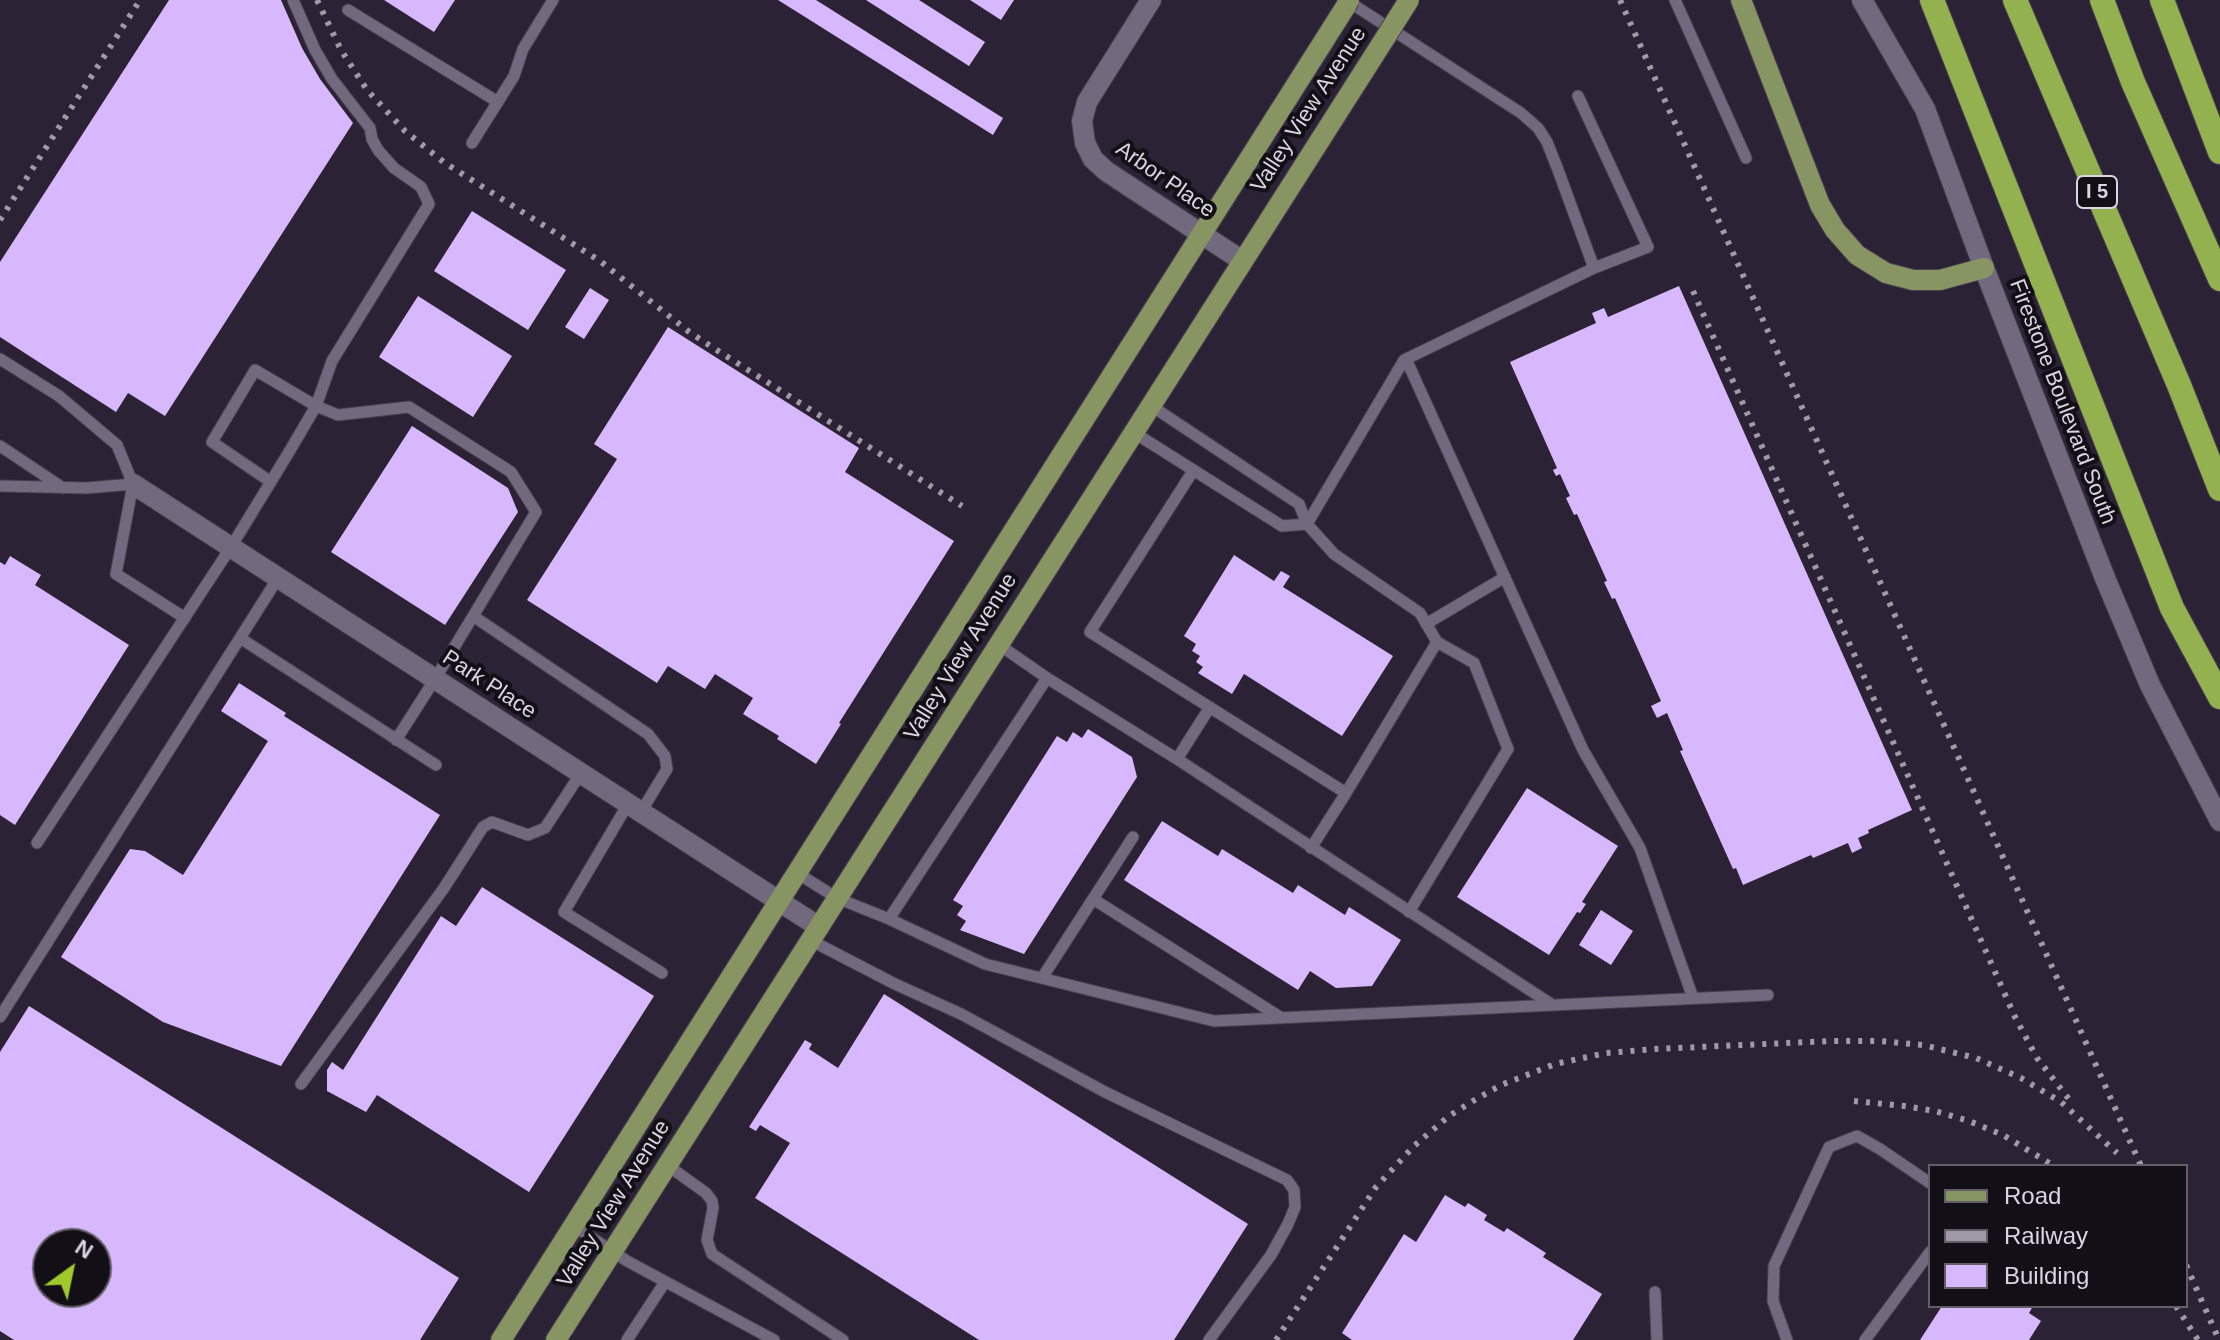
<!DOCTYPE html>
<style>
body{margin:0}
#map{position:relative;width:2220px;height:1340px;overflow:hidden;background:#2b2335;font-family:Helvetica,sans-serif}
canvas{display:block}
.legend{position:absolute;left:1928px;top:1164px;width:260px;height:144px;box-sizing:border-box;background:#120f16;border:2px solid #625e67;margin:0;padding:10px 14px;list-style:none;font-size:24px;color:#dad5e1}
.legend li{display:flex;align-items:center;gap:16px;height:40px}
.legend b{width:40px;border:2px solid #625e67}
.north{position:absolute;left:32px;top:1228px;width:80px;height:80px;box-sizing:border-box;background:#120f16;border:2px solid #625e67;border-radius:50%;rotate:33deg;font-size:22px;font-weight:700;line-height:32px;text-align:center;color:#dad5e1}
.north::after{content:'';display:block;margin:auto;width:28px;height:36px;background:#a0c92c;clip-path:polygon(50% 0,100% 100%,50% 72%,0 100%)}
</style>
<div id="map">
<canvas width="2220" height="1340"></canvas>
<ul class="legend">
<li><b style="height:10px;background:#869562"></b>Road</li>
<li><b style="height:10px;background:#a09aa8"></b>Railway</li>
<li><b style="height:22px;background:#d8b8fc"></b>Building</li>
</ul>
<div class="north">N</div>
</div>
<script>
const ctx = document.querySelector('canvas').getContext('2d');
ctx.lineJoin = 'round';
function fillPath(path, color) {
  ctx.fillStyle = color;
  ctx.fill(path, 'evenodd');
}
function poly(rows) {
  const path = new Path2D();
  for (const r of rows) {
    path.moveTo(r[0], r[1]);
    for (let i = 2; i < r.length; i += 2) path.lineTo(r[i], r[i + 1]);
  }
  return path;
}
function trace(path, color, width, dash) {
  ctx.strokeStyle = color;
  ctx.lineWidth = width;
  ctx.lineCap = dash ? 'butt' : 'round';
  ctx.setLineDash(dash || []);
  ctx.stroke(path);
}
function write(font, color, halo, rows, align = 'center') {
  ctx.font = font + ' Helvetica,sans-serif';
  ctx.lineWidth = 8;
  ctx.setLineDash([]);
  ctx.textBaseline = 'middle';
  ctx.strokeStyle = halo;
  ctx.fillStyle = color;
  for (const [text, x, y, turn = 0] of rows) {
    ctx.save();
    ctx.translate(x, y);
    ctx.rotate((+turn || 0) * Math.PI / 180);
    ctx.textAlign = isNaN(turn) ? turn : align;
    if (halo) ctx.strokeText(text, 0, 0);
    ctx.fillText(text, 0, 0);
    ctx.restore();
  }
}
fillPath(poly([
 [169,0,281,0,302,48,320,79,353,123,165,416,128,393,116,412,0,337,0,262],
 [384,0,455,0,434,32],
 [778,0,816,0,1003,118,993,135],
 [866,0,919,0,985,42,969,66],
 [970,0,1014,0,1001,20],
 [472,211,566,270,528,330,434,271],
 [1679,286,1912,810,1868,830,1869,833,1858,838,1862,848,1852,853,1848,843,1813,858,1811,855,1743,885,1736,868,1733,869,1680,751,1683,750,1667,713,1657,718,1651,706,1661,701,1615,598,1612,599,1604,582,1607,581,1577,514,1574,515,1566,498,1570,496,1560,474,1556,476,1553,470,1557,468,1510,362,1596,323,1592,313,1604,308,1608,317],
 [590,288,609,300,584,339,565,327],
 [418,296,512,356,473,417,379,357],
 [668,327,859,448,845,472,954,541,839,723,841,724,816,764,777,739,779,736,743,714,753,698,715,674,705,689,668,666,657,683,527,600,617,459,594,444],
 [412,426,508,488,518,512,445,625,331,552],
 [1234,555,1274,581,1281,571,1290,576,1283,587,1393,656,1342,736,1244,674,1232,694,1198,673,1203,667,1196,662,1200,656,1192,651,1196,644,1184,636],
 [10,556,41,575,35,585,129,645,15,825,0,815,0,562,5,565],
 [239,683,286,713,284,716,440,815,281,1066,163,1022,61,957,130,849,145,851,183,875,268,741,221,711],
 [1088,729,1132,757,1137,777,1024,954,960,930,966,921,957,915,963,906,953,900,1057,736,1067,742,1073,732,1082,738],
 [1527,788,1618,846,1582,902,1586,904,1580,913,1577,912,1549,955,1457,897],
 [1162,821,1218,856,1222,849,1293,893,1298,885,1345,915,1349,907,1401,940,1372,986,1336,988,1310,971,1298,990,1124,880],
 [482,887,654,996,529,1192,377,1095,366,1112,327,1091,327,1070,332,1062,343,1070,441,916,456,926],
 [1601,910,1633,931,1611,965,1579,945],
 [884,994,1248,1224,1174,1340,979,1340,755,1198,790,1143,760,1125,756,1131,749,1127,805,1040,812,1044,809,1049,838,1068],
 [29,1006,459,1278,420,1340,14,1340,0,1331,0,1052],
 [48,1244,96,1244,96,1292,48,1292],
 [1445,1195,1465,1207,1468,1203,1487,1215,1484,1220,1504,1232,1507,1228,1546,1253,1543,1257,1602,1294,1573,1340,1352,1340,1342,1333,1404,1234,1416,1242],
 [1942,1306,2033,1306,2029,1313,2041,1321,2029,1340,1920,1340]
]), '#d8b8fc');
const lane = poly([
 [1675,0,1746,158],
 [348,10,498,102],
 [1578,96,1648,247,1594,268],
 [472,143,514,76,523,49,553,0],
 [0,359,59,396,117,445,133,484,116,574,185,618],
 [1406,359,1583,750,1640,848,1693,998],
 [1150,405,1299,504,1307,524,1334,554,1420,613,1437,642,1346,793,1311,848],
 [1133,432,1282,526,1307,524],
 [0,446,63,488],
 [1193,471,1090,632,1346,793],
 [271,482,212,442,255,370,316,406,338,415,409,407,511,472,536,512,435,679,396,740],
 [0,486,87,488,133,484],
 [1307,524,1404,360,1594,268,1558,170,1547,142,1538,128,1521,113,1346,0],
 [473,616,648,734,665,756,667,769,641,812],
 [1426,624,1505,577],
 [240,638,436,765],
 [998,644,1047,678,1177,759,1551,1004],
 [1177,759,1210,707],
 [628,804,564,912,662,973],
 [37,843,231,547,289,452,316,406,332,361,429,204,421,187,394,168,378,150,372,139,370,128,332,79,315,50,293,0],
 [797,873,837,898,889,919,985,964,1214,1021,1768,995],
 [1093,899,1280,1017],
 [1409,912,1508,749,1474,663,1437,642],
 [889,919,1047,678],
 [810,940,895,984,961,1014,1105,1092,1287,1180,1294,1190,1295,1207,1288,1224,1271,1255,1209,1340],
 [1042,978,1133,837],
 [0,1017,278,578],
 [301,1084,444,888,483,827,492,822,528,835,545,828,581,773],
 [667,1165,706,1193,712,1201,713,1208,707,1240,712,1254,843,1340],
 [574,1226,627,1261,774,1340],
 [1655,1292,1657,1340],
 [627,1340,665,1282],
 [1787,1340,1773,1301,1774,1266,1829,1147,1857,1136,1880,1149,1930,1183],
 [1865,1340,1930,1252]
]);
const street = poly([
 [1151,0,1087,102,1082,121,1085,143,1093,159,1106,171,1241,260],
 [133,484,819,927]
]);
const secondary = poly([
 [1862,0,1925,109,1984,268,2105,578,2150,685,2220,821]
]);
const primary = poly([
 [1741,0,1820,205,1835,230,1857,255,1886,273,1913,280,1940,280,1984,268],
 [501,1340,1346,6],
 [556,1340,1387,35]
]);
const highway = poly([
 [1932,0,2172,608,2220,697],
 [2015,0,2179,385,2220,489],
 [2102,0,2133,82,2220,279],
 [2162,0,2220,152]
]);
trace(lane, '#47404f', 13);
trace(street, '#47404f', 22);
trace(secondary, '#47404f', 22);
trace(primary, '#47404f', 22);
trace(highway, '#47404f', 26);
trace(lane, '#72697e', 11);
trace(street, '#72697e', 20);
trace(secondary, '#72697e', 20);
trace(primary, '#869562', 20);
trace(highway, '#93b24f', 24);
trace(poly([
 [317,0,341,50,367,90,405,131,426,148,445,163,600,261,688,331,712,347,962,506],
 [1620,0,2141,1166],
 [0,220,140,0],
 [1693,291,2015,1017,2037,1058,2072,1103],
 [1854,1101,1904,1106,1935,1111,1969,1121,2003,1135,2054,1166],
 [2186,1265,2219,1340],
 [2176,1306,2198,1340],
 [1276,1340,1376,1187,1414,1146,1449,1116,1473,1101,1501,1085,1555,1064,1606,1053,1655,1049,1831,1041,1880,1041,1923,1045,1976,1058,2021,1078,2061,1102,2117,1153]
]), '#a09aa8', 6, [4, 8]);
const primaryBridge = poly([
 [1346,6,1349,0],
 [1387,35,1409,0]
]);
trace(primaryBridge, '#47404f', 22, []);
trace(primaryBridge, '#869562', 20);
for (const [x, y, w] of [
 [2097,192,40]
]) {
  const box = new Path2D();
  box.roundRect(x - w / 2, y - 16, w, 32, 6);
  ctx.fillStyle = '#120f16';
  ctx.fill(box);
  trace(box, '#dad5e1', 2);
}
write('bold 20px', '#dad5e1', null, [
 ["I 5",2097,192]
]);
write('22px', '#dad5e1', '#120f16', [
 ["Valley View Avenue",1309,110,-57],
 ["Arbor Place",1165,180,35],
 ["Firestone Boulevard South",2062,402,69],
 ["Valley View Avenue",961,657,-58],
 ["Park Place",489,685,33],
 ["Valley View Avenue",614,1204,-58]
]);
</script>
